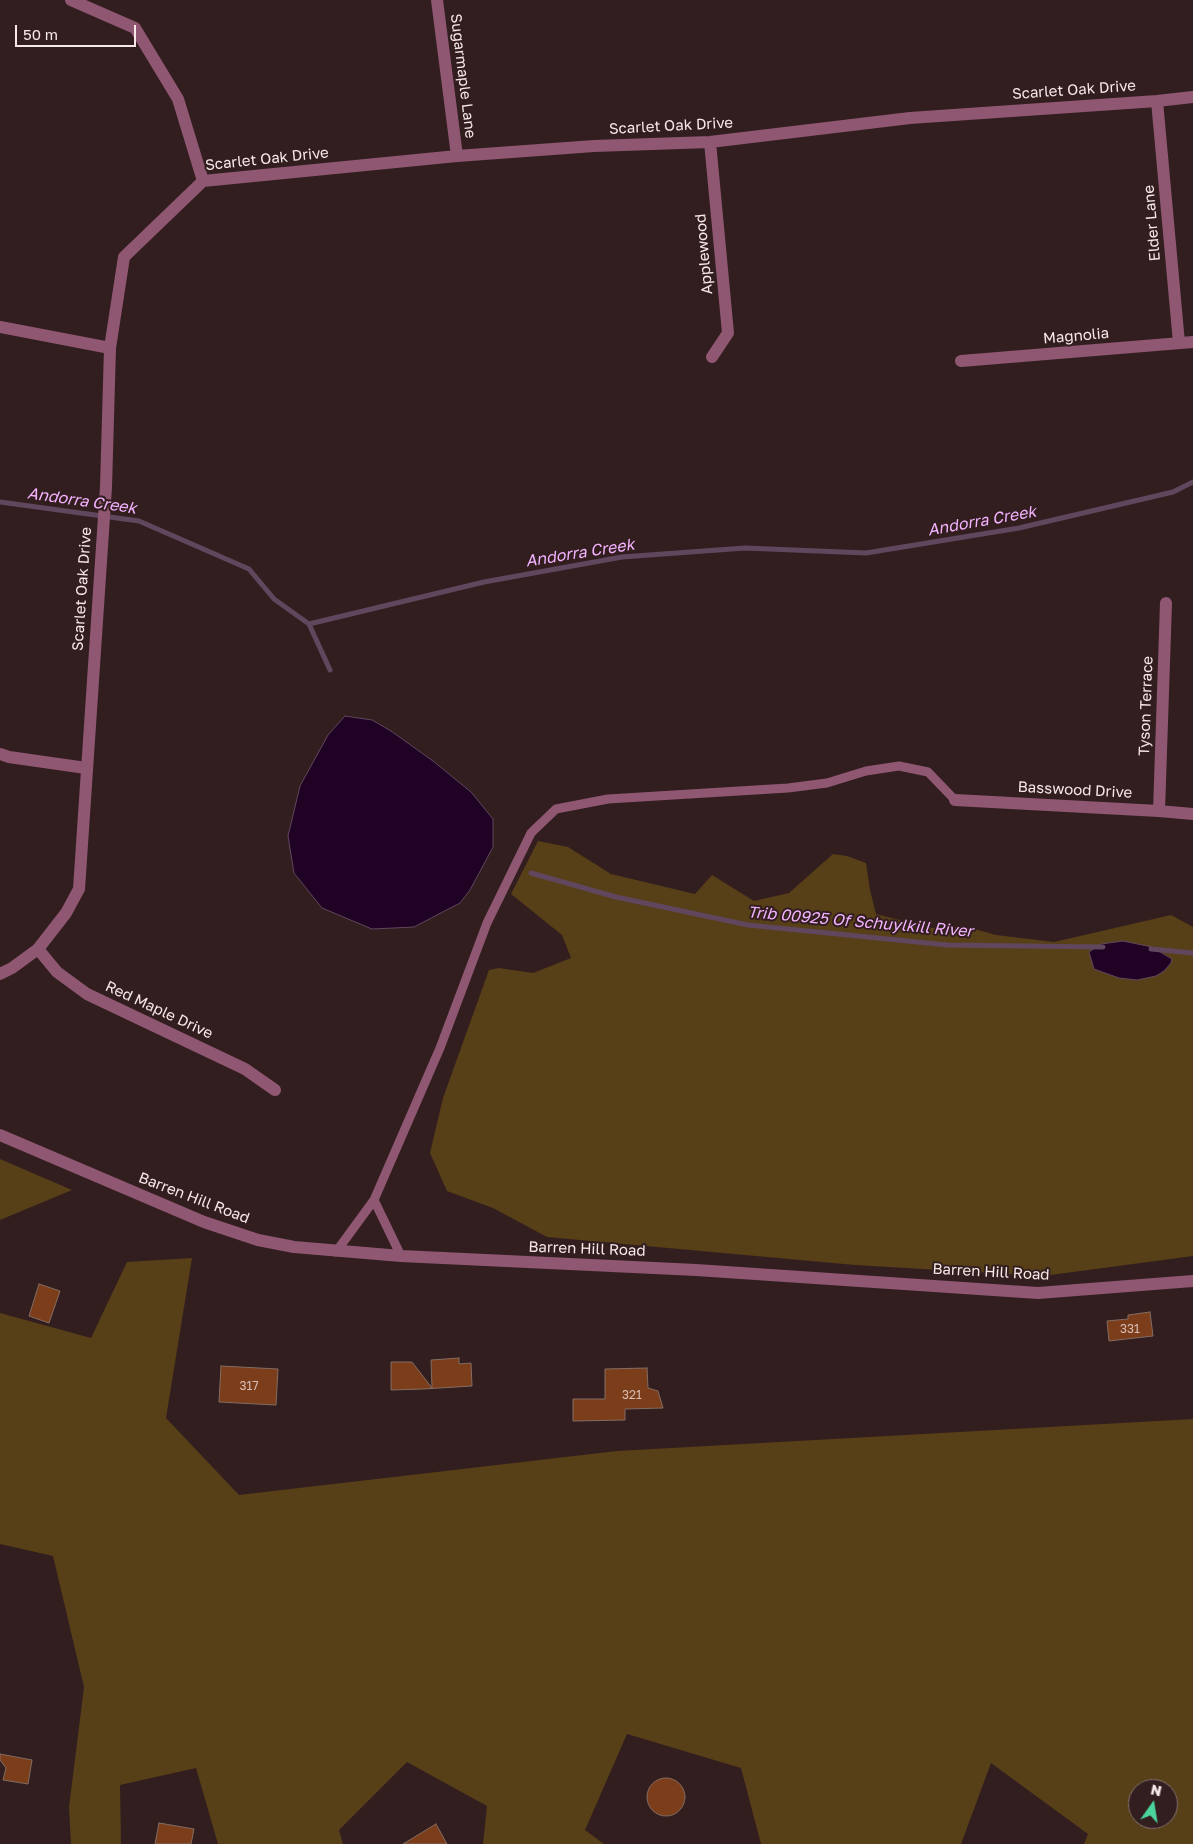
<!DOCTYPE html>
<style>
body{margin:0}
#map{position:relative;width:1193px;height:1844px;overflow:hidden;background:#331e1f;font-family:"Golos Text",sans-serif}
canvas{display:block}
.north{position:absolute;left:1128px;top:1779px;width:50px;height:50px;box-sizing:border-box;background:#331e1f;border:1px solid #816f6f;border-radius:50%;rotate:13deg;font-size:14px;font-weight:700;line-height:20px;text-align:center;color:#f6e8e7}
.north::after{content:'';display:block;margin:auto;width:18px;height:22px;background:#4ad49c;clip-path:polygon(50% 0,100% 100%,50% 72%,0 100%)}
.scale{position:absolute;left:15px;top:25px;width:121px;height:22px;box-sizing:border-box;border:2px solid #f6e8e7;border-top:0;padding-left:6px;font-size:15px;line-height:18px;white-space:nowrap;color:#f6e8e7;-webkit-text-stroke:4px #331e1f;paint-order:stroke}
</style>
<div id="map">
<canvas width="1193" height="1844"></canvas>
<div class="north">N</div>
<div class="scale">50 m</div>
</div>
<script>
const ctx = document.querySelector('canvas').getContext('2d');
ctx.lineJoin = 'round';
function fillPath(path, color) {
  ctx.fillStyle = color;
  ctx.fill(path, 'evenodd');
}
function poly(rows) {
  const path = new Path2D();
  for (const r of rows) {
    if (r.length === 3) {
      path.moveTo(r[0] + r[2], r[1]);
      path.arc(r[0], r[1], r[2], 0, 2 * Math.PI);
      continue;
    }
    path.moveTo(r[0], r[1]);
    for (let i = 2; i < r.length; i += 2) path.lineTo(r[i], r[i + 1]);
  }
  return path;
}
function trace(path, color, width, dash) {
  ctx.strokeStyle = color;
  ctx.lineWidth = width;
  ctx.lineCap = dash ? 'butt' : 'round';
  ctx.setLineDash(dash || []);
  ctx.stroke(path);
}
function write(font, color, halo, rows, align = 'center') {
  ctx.font = font + ' "Golos Text",sans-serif';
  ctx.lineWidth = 4;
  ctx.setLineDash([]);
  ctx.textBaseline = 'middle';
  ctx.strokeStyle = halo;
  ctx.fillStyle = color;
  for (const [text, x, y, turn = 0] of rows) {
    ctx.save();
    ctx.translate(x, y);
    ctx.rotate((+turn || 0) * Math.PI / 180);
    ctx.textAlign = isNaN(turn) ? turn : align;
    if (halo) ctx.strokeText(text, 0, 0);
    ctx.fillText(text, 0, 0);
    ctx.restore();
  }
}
fillPath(poly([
 [538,841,568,847,611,874,695,894,712,875,754,901,789,893,833,854,847,856,866,863,870,890,876,914,931,928,967,927,996,935,1054,942,1171,915,1193,927,1193,1256,1043,1276,855,1265,547,1237,493,1208,447,1191,430,1153,443,1098,489,970,499,968,533,973,571,958,562,935,511,894],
 [0,1159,72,1190,0,1220],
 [192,1258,166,1418,239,1495,617,1451,1193,1419,1193,1844,1084,1844,1088,1834,991,1763,961,1844,761,1844,741,1768,627,1734,585,1830,604,1844,483,1844,487,1806,407,1762,339,1830,343,1844,218,1844,196,1768,120,1785,121,1844,71,1844,69,1807,84,1687,53,1556,0,1544,0,1313,91,1338,127,1262],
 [1138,1789,1168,1789,1168,1819,1138,1819]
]), '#573f18');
const water = poly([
 [345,716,372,720,391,731,433,761,471,792,493,819,493,847,470,890,460,903,414,927,372,929,322,908,294,873,288,836,300,786,328,735,345,716],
 [1123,941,1152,947,1172,959,1171,963,1164,971,1156,976,1137,980,1119,978,1094,969,1089,952,1101,944,1123,941]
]);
fillPath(water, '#1f0224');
trace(water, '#60475e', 1);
trace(poly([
 [0,502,139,521,249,569,274,599,309,624,484,582,622,557,745,548,866,553,1019,528,1173,492,1193,482],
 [309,624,330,670],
 [531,873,616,897,748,925,947,945,1103,947],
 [1151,949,1193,953]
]), '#60475e', 5);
const building = poly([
 [39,1284,60,1291,49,1323,29,1316,39,1284],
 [1150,1312,1153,1336,1109,1341,1107,1321,1128,1319,1128,1315,1150,1312],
 [459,1358,459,1364,471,1363,472,1386,423,1389,391,1390,391,1362,412,1362,432,1388,431,1360,459,1358],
 [221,1366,278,1369,276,1405,219,1402,221,1366],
 [647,1368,648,1388,658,1391,663,1408,625,1409,625,1420,573,1421,573,1399,605,1399,605,1369,647,1368],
 [0,1754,32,1760,28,1784,3,1780,6,1768,0,1760,0,1754],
 [666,1797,19],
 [159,1823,194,1829,191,1844,155,1844,159,1823],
 [436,1824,447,1844,403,1844,436,1824]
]);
fillPath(building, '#7c3d1a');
trace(building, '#836d62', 1);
trace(poly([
 [374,1200,401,1256],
 [336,1252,374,1200,440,1048,487,923,531,833,556,809,608,799,788,788,827,783,866,771,899,766,928,772,955,800]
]), '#8f5772', 9);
trace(poly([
 [71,0,135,28,178,99,203,181],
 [437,0,457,156],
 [1157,101,1179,343],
 [710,142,728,333,712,357],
 [0,327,110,348],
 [961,361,1193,342],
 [0,754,9,757,86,768],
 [955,800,1159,811,1193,814],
 [1159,811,1166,603],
 [38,949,57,972,87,994,245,1069,275,1090],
 [0,974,12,968,38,949,66,913,79,889,106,487,110,348,124,257,203,181,457,156,594,146,710,142,910,118,1157,101,1193,97]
]), '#8f5772', 12);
trace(poly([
 [0,1135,204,1222,258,1240,294,1247,401,1256,696,1270,1038,1293,1193,1281]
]), '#8f5772', 12);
write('12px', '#d8bdb4', null, [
 ["331",1130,1329],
 ["317",249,1386],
 ["321",632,1395]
]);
write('15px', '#f6e8e7', '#331e1f', [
 ["Sugarmaple Lane",463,76,83],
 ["Scarlet Oak Drive",1074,90,-4],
 ["Scarlet Oak Drive",671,126,-3],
 ["Scarlet Oak Drive",267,159,-6],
 ["Elder Lane",1152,223,-95],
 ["Applewood",704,254,-95],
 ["Magnolia",1076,336,-5],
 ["Scarlet Oak Drive",82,589,-86],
 ["Tyson Terrace",1146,706,-88],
 ["Basswood Drive",1075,790,3],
 ["Red Maple Drive",159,1010,25],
 ["Barren Hill Road",194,1198,21],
 ["Barren Hill Road",587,1249,2],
 ["Barren Hill Road",991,1272,3]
]);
write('italic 16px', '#f2b2fe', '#331e1f', [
 ["Andorra Creek",82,501,8],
 ["Andorra Creek",982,521,-10],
 ["Andorra Creek",580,553,-9],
 ["Trib 00925 Of Schuylkill River",860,922,5]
]);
</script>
